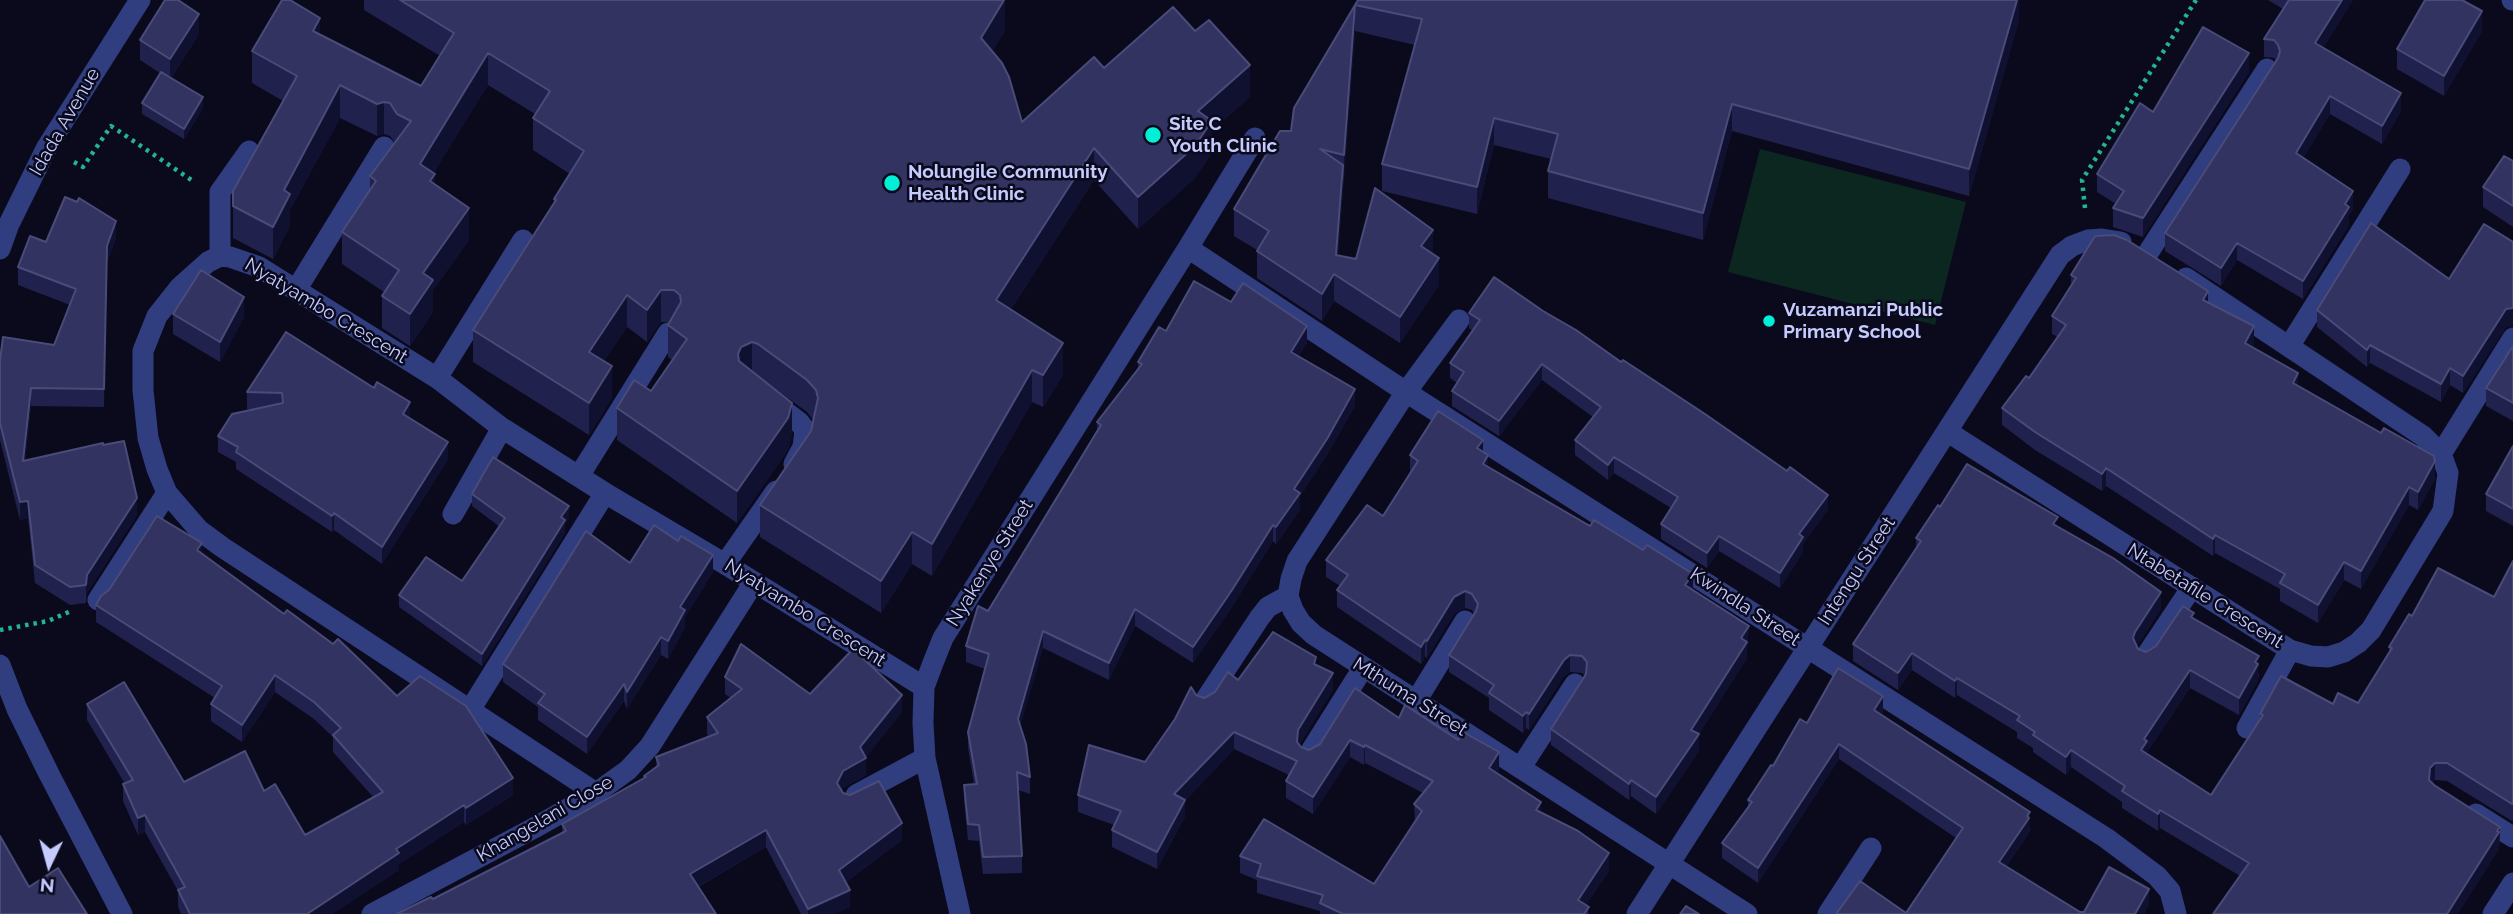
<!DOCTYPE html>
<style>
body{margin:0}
#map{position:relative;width:2513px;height:914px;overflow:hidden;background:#0a0a1c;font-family:Raleway,sans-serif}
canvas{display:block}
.north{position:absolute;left:14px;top:830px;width:70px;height:70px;-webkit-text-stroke:5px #0a0a1c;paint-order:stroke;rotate:185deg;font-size:19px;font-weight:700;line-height:28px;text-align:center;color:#c5caff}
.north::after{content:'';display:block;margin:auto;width:24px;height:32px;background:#c5caff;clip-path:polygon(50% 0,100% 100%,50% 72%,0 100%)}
</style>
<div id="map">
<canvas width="2513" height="914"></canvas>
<div class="north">N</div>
</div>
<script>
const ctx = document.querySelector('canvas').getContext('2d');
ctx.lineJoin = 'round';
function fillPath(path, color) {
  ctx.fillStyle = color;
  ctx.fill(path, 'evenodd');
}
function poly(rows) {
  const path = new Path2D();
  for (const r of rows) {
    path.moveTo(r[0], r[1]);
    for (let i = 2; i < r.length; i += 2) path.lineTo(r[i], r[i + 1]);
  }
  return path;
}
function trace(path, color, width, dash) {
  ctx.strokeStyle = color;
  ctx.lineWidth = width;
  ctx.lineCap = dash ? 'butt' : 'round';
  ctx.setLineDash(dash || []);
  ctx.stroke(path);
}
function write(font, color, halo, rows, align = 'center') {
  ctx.font = font + ' Raleway,sans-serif';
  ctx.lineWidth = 5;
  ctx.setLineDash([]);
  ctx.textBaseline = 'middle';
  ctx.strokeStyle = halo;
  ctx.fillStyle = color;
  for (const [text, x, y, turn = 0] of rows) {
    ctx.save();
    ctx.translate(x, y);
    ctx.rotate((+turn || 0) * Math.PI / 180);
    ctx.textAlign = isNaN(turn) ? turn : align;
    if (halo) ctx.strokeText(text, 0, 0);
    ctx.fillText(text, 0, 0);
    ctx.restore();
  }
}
fillPath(poly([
 [1760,149,1966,202,1935,325,1728,272]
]), '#0c2720');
trace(poly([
 [74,162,83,167,111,126,193,181],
 [2085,208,2082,180,2196,0],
 [0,630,48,621,71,611]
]), '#23b58f', 4.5, [3.5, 5]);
trace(poly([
 [2512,0,2513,0],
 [1188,248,1406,392,2106,838,2157,876,2170,891,2176,914],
 [0,249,9,224,47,147,140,0],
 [2148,253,2267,69],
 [220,256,220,192,249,151],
 [296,290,384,147],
 [1459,320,1406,392,1297,561,1291,579,1288,596,1293,610,1301,623,1314,635,1747,914],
 [2290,345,2400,169],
 [437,378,523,240],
 [770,400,799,422,805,430,803,447,794,464],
 [1948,432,2290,650,2311,656,2328,657,2344,652,2358,643,2371,630,2443,511,2448,473,2441,454,2423,436,2186,278],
 [2441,454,2513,338],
 [579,476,668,333],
 [453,514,502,428],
 [725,564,776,491],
 [98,600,167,493],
 [2146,656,2192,587],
 [0,665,17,709,49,774,122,914],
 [1416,701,1465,621],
 [1204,702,1260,617,1268,607,1288,596],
 [470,710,605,493],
 [2247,728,2290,650],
 [1309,754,1363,668],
 [1521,767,1575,684],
 [596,793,222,547,199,530,167,493,157,469,148,438,143,390,143,351,157,316,180,287,208,262,220,256,230,257,259,267,437,378,502,428,605,493,725,564,924,687],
 [856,795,925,758],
 [2476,814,2513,837],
 [372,914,534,828,596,793,628,770,650,746,754,582],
 [960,914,925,758,923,723,924,687,933,663,943,638,1188,248,1255,138],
 [1637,914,2060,255,2072,246,2088,240,2102,239,2121,242],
 [1828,914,1871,848],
 [2493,914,2513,883]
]), '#303d7f', 21);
fillPath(poly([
 [364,0,1005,0,1005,31,992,51,1022,122,1104,68,1250,97,1212,130,1212,153,1194,179,1138,229,1094,180,1011,309,1063,375,1043,407,1032,402,932,576,912,564,881,613,760,537,760,505,811,431,813,420,807,412,759,377,792,435,788,450,737,523,617,440,617,408,651,391,672,360,668,357,668,325,670,322,661,322,647,342,627,327,604,361,612,398,589,435,473,362,473,330,554,203,554,199,570,174,533,150,533,118,535,114,488,85,433,173,435,184,469,240,433,290,433,312,410,346,382,328,382,296,384,292,342,264,342,232,370,190,370,176,395,143,390,136,384,134,377,136,340,118,290,210,290,226,273,259,233,238,233,191,283,101,252,83,252,51,320,35,421,86,440,56,364,10],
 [1358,0,2019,0,2019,20,1969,196,1732,131,1703,240,1548,198,1548,171,1551,159,1494,145,1477,214,1382,191,1382,164,1415,45,1355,31,1338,255,1356,259,1433,254,1439,285,1400,343,1334,301,1322,321,1257,278,1257,250,1234,236,1234,209,1291,131],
 [2268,0,2353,0,2323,48,2401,111,2382,144,2330,114,2303,158,2353,209,2349,215,2349,225,2303,299,2237,260,2221,286,2165,251,2165,233,2276,61,2274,58,2264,57,2264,39,2283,9],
 [2482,31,2444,96,2397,69,2397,49],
 [199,34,171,78,203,108,184,139,142,114,142,103,160,73,140,60,140,40],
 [2249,72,2143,237,2113,227,2113,208,2116,204,2097,192,2097,174],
 [2513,161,2513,227,2483,207,2483,187],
 [116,238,107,263,104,407,31,406,25,461,103,445,137,515,87,593,86,603,70,605,35,583,28,518,20,520,0,440,0,360,54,345,70,305,18,285,18,267],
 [2513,242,2513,325,2506,327,2463,393,2450,385,2441,402,2370,363,2367,367,2317,327,2317,310,2449,279],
 [2071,275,2208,303,2254,344,2252,347,2298,386,2435,479,2418,510,2409,505,2361,589,2344,580,2318,623,2280,601,2280,589,2215,553,2213,556,2106,486,2102,491,2035,450,2002,425,2002,408,2029,378,2058,337,2052,334,2052,316,2071,287],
 [1231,302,1307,343,1298,356,1355,406,1327,455,1300,496,1300,510,1276,544,1273,541,1232,607,1193,663,1135,626,1109,680,1043,648,1020,726,1030,777,1030,794,1018,790,1022,856,1022,873,983,874,979,841,968,840,964,801,964,785,974,784,968,748,968,732,985,669,966,662,966,646,1097,430,1097,422,1138,369,1138,362,1166,331],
 [1469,313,1828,510,1803,544,1803,552,1780,588,1719,551,1707,568,1661,539,1661,524,1671,508,1614,473,1608,480,1575,455,1575,440,1593,417,1542,380,1499,436,1452,406,1452,391,1457,383,1450,378,1450,363,1473,331,1469,328],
 [173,314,244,317,220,362,173,334],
 [286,332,410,418,448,459,382,564,334,530,332,532,236,469,236,462,218,452,218,436,255,409,247,409,247,392],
 [2513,345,2513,421,2486,406,2486,388],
 [2513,446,2513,526,2486,511,2486,494],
 [1483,452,1488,467,1693,590,1749,643,1747,645,1747,658,1699,734,1699,751,1656,814,1631,796,1629,800,1551,745,1551,729,1585,676,1582,673,1570,672,1564,676,1529,730,1526,728,1523,733,1489,710,1489,698,1449,672,1449,655,1474,614,1472,610,1465,608,1454,614,1427,658,1425,656,1421,664,1337,607,1337,590,1340,586,1326,577,1326,560,1383,516,1411,473,1410,472,1410,455],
 [472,494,569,518,565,524,565,533,482,666,399,607,399,595,462,581,500,527,472,506],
 [1940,507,2058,527,2161,609,2137,646,2138,649,2146,652,2156,646,2194,618,2259,674,2258,681,2239,715,2190,688,2147,752,2147,754,2211,795,2260,719,2260,714,2333,704,2358,703,2389,653,2389,647,2412,616,2494,597,2513,561,2513,820,2512,821,2447,781,2435,780,2432,783,2500,827,2499,850,2240,876,2160,828,2158,831,2122,808,2122,802,2071,767,2066,775,2033,752,2033,748,2017,738,2017,732,1957,695,1955,698,1912,670,1898,690,1853,661,1853,644,1916,548,1916,538],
 [202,554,397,696,513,795,466,825,464,822,399,864,399,870,332,914,181,914,178,907,178,891,145,832,138,835,123,801,123,784,125,784,87,720,87,704,184,782,264,791,305,835,373,797,333,752,333,737,314,719,275,692,242,742,211,721,211,704,215,698,96,622,96,605],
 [630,563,713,572,685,617,685,627,668,659,661,655,627,709,624,701,587,754,538,720,538,707,503,682,503,664],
 [1316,665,1333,690,1299,745,1301,747,1309,750,1399,718,1499,770,1497,773,1609,871,1586,905,1589,914,1320,914,1320,911,1257,893,1257,880,1240,873,1240,856,1374,884,1415,821,1414,804,1423,793,1365,763,1364,765,1350,757,1313,814,1286,798,1286,781,1289,775,1234,749,1185,801,1185,817,1157,869,1112,847,1112,830,1114,825,1078,812,1078,795,1145,762,1196,695,1204,698,1238,680],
 [725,677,902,712,866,757,866,775,843,788,842,791,902,840,846,882,850,907,834,914,801,914,766,847,698,887,433,899,562,833,562,824,644,778,644,776,656,767,656,757,709,737,707,734,707,717,731,698,725,694],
 [1883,712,1881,715,2030,828,2029,833,2006,867,2080,912,2149,904,2144,914,1836,914,1906,913,1956,838,1839,759,1758,883,1722,858,1722,843,1748,807,1748,800,1773,766]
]), '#20214c');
fillPath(poly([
 [1005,0,1005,31,981,70,981,38],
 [2017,0,2019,0,2019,20,1969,196,1969,169],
 [2342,0,2353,0,2315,61,2315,43],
 [1355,5,1355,31,1344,181,1344,155],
 [2482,11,2482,31,2444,96,2444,76],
 [199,14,199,34,170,79,170,59],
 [320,18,320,50,313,31],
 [488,53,488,85,420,196,420,164],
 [2249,53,2249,72,2143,237,2143,218],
 [1250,65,1250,97,1212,130,1212,153,1194,179,1138,229,1138,197,1198,111],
 [340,85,340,118,290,210,290,226,273,259,273,227,284,190],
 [2401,93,2401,111,2382,144,2382,126],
 [2330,96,2330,114,2296,171,2296,153],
 [203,97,203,108,184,139,184,129],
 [384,102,384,134,377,136,377,104],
 [1732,104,1732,131,1703,240,1703,213],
 [1494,118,1494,145,1477,214,1477,187],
 [1094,148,1094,180,996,332,996,300],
 [1343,165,1343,192,1336,275,1336,255],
 [435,174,435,206,430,181],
 [2353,191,2353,209,2349,215,2349,225,2303,299,2303,281,2345,204],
 [469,208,469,240,433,290,433,312,410,346,410,314,423,273],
 [116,221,116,238,107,263,104,407,107,246],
 [1433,230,1433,256,1421,246],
 [2237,243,2237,260,2221,286,2221,268],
 [1439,258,1439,285,1400,343,1400,317],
 [1334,274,1334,301,1322,321,1322,294],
 [661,290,661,322,647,342,647,310],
 [2208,291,2208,309,2203,300],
 [627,295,627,327,589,384,589,352],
 [244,297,244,317,220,362,220,342],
 [2513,308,2513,325,2506,327,2463,393,2463,376,2506,309],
 [1307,326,1307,343,1291,369,1291,352],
 [2254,326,2254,344,2245,361,2245,343],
 [752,342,752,374,741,379,738,354,741,347],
 [1063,343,1063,375,1043,407,1043,375],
 [2370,345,2370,363,2367,367,2367,350],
 [1542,364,1542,380,1499,436,1499,421],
 [612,366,612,398,589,435,589,403],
 [2450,368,2450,385,2441,402,2441,384],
 [1032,370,1032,402,932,576,932,544],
 [2298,373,2298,391,2293,383],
 [31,388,31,406,23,479,23,461],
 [1355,389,1355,406,1327,455,1300,496,1300,510,1276,544,1276,527,1294,489],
 [410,402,410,419,403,414],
 [792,403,792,435,788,450,737,523,737,491],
 [1483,440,1483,457,1477,448],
 [448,442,448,459,382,564,382,547],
 [1488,455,1488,472,1483,464],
 [1614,457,1614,473,1608,480,1608,465],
 [2435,461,2435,479,2418,510,2418,492],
 [2106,468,2106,486,2102,491,2102,474],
 [2409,487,2409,505,2361,589,2361,571],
 [1828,495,1828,510,1803,544,1803,552,1780,588,1780,573,1799,534],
 [137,498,137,515,87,593,86,603,86,585,87,575],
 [28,501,28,518,20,520,20,502],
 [569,506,569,518,565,524,565,533,482,666,482,654],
 [334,513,334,530,332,532,332,516],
 [1273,525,1273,541,1232,607,1193,663,1193,647],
 [912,532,912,564,881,613,881,581],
 [2215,535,2215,553,2213,556,2213,539],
 [1719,536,1719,551,1707,568,1707,553],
 [202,543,202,560,197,550],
 [713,555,713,572,685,617,685,627,668,659,668,641,680,607],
 [2344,562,2344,580,2318,623,2318,605],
 [1693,574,1693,590,1685,585],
 [1465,591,1465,608,1454,614,1427,658,1427,641,1454,597],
 [2161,592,2161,609,2135,649,2133,638,2135,632],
 [1135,609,1135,626,1109,680,1109,663],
 [1749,626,1747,658,1692,745,1699,734,1699,751,1656,814,1656,797,1691,730],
 [1043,631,1043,648,1018,735,1018,719],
 [661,637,661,655,627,709,627,692],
 [1425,640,1425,656,1421,664,1421,647],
 [1912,653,1912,670,1898,690,1898,673],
 [1570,655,1570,672,1564,676,1529,730,1529,714,1564,660],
 [2259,656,2258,681,2239,715,2239,698],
 [2190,670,2190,688,2147,752,2147,758,2141,750,2144,739],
 [1333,673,1333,690,1298,748,1298,730],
 [275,675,275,692,242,742,242,725],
 [1957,678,1957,695,1955,698,1955,681],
 [624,684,624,701,587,754,587,737],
 [902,695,902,712,864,760,866,758,866,775,843,788,837,799,837,783,843,771,860,747],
 [1883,696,1883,712,1874,725,1874,710],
 [1526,712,1526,728,1523,733,1523,716],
 [1234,732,1234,749,1185,801,1185,817,1157,869,1157,852,1174,794],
 [1350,740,1350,757,1313,814,1313,797],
 [1839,744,1839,759,1758,883,1758,868],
 [1365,745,1365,763,1364,765,1364,747],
 [2071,750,2071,767,2066,775,2066,757],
 [1499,752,1499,770,1489,785,1489,768],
 [2435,763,2435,780,2430,786,2430,768],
 [513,778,513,795,466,825,466,808],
 [1631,780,1631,796,1629,800,1629,784],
 [1541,802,1541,819,1536,810],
 [464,805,464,822,399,864,399,870,332,914,307,914,396,849],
 [2160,810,2160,828,2158,831,2158,814],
 [2030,812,2029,833,1999,877,1999,862],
 [145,815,145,832,138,835,138,818],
 [902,823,902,840,839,887,839,870],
 [2500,827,2499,850,2458,914,2447,914],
 [766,830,766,847,690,891,690,874],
 [1609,853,1609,871,1580,914,1578,900],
 [2149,889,2149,904,2144,914,2135,914],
 [850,890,850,907,834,914,808,914,808,909]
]), '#101031');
const building = poly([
 [165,0,178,0,199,14,170,59,140,40,165,0],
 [282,0,290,0,320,18,313,31,421,86,454,33,400,0,1004,0,981,38,1002,63,1009,77,1022,122,1094,57,1104,68,1173,7,1195,31,1209,20,1250,65,1198,111,1212,121,1194,147,1138,197,1094,148,996,300,1063,343,1043,375,1032,370,932,544,912,532,881,581,760,505,811,431,818,398,816,390,807,380,758,344,752,342,741,347,738,354,739,361,792,403,788,418,737,491,617,408,634,380,651,391,687,339,668,325,681,302,680,295,674,290,661,290,647,310,627,295,589,352,612,366,589,403,473,330,556,200,554,199,584,151,533,118,550,91,488,53,420,164,435,174,430,181,469,208,423,273,433,280,410,314,382,296,399,270,342,232,376,181,370,176,411,121,397,114,390,103,384,102,377,104,340,85,284,190,290,194,273,227,233,206,233,191,297,76,252,51,282,0],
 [1358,0,2017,0,1969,169,1732,104,1703,213,1548,171,1558,134,1494,118,1477,187,1382,164,1422,19,1355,5,1344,155,1320,149,1343,165,1336,255,1356,259,1375,188,1433,230,1421,246,1439,258,1400,317,1334,274,1322,294,1257,251,1269,231,1234,209,1280,131,1291,131,1294,108,1358,0],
 [2289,0,2342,0,2315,43,2401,93,2382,126,2330,96,2296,153,2353,191,2345,204,2349,207,2303,281,2237,243,2221,268,2165,233,2278,58,2280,51,2278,45,2274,40,2264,39,2289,0],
 [2425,0,2462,0,2482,11,2444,76,2397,49,2425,0],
 [2203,27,2249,53,2143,218,2113,208,2124,191,2097,174,2140,103,2153,112,2203,27],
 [161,72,203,97,184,129,142,103,161,72],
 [2504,156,2513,161,2513,206,2483,187,2504,156],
 [65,197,77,202,79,198,116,221,107,246,104,389,31,388,23,461,103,443,103,445,124,441,137,498,87,575,86,585,70,587,35,565,28,501,20,502,0,423,0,360,3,337,54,345,76,289,18,267,30,236,46,242,65,197],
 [2371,223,2449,279,2484,224,2513,242,2513,308,2506,309,2463,376,2450,368,2441,384,2370,345,2367,350,2317,310,2371,223],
 [2114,235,2127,240,2208,291,2203,300,2254,326,2245,343,2298,373,2293,383,2381,433,2384,428,2434,456,2435,461,2418,492,2409,487,2361,571,2344,562,2318,605,2280,583,2285,574,2215,535,2213,539,2106,468,2102,474,2035,432,2002,408,2026,376,2029,378,2066,325,2052,316,2076,278,2071,275,2095,236,2114,235],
 [201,270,244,297,220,342,173,314,201,270],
 [1494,277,1543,311,1576,330,1621,362,1623,360,1705,414,1787,471,1790,467,1828,495,1799,534,1803,537,1780,573,1719,536,1707,553,1661,524,1678,497,1614,457,1608,465,1575,440,1601,407,1542,364,1499,421,1452,391,1464,372,1450,363,1480,320,1469,313,1494,277],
 [1194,281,1231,302,1243,283,1307,326,1291,352,1355,389,1327,439,1294,489,1300,493,1276,527,1273,525,1232,590,1193,647,1135,609,1109,663,1043,631,1018,719,1026,744,1030,777,1017,772,1022,856,983,857,979,825,968,824,964,785,977,784,968,732,989,654,966,646,978,606,988,611,1101,425,1097,422,1142,364,1138,362,1159,327,1166,331,1194,281],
 [286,332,374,388,377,382,410,402,403,414,448,442,382,547,334,513,332,516,236,452,238,447,218,436,232,414,283,403,282,393,247,392,286,332],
 [2513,346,2513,403,2486,388,2513,346],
 [1438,411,1483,440,1477,448,1488,455,1483,464,1590,526,1594,520,1643,550,1647,545,1693,574,1685,585,1749,626,1741,638,1747,642,1691,730,1699,734,1656,797,1631,780,1629,784,1551,729,1586,674,1587,662,1582,656,1570,655,1564,660,1529,714,1526,712,1523,716,1489,693,1494,685,1449,655,1476,611,1478,604,1472,594,1465,591,1454,597,1427,641,1425,640,1421,647,1337,590,1348,575,1326,560,1367,505,1383,516,1418,461,1410,455,1438,411],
 [2513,446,2513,509,2486,494,2513,446],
 [493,457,569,506,561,517,565,520,482,654,399,595,426,557,462,581,505,518,472,494,493,457],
 [1967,464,2058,517,2053,524,2113,558,2161,592,2135,632,2133,638,2138,649,2146,652,2156,646,2183,606,2194,613,2191,617,2259,656,2255,662,2258,664,2239,698,2190,670,2144,739,2147,741,2141,750,2211,795,2263,715,2260,714,2281,676,2333,704,2338,693,2358,703,2392,648,2389,647,2409,614,2412,616,2438,568,2494,597,2513,561,2513,803,2512,804,2447,763,2435,763,2430,768,2429,780,2434,785,2500,827,2497,831,2499,832,2447,914,2213,914,2249,863,2160,810,2158,814,2122,791,2125,786,2071,750,2066,757,2033,735,2035,732,2017,720,2020,716,1957,678,1955,681,1912,653,1898,673,1853,644,1921,541,1916,538,1938,505,1940,507,1967,464],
 [157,516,202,543,197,550,284,614,287,610,333,644,338,639,397,696,420,676,466,706,513,778,466,808,464,805,396,849,399,853,307,914,190,914,178,890,185,887,145,815,138,818,123,784,133,780,87,704,124,682,184,782,245,751,264,791,275,784,305,835,383,792,333,735,341,728,314,702,275,675,242,725,211,704,222,686,96,605,101,596,109,590,157,516],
 [654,525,678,541,681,536,713,555,680,607,685,610,668,641,661,637,627,692,624,684,587,737,538,703,545,694,503,664,586,531,630,563,654,525],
 [1273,632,1316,657,1314,664,1333,673,1298,730,1297,742,1301,747,1309,750,1320,744,1355,688,1399,718,1405,705,1458,740,1463,732,1499,752,1489,768,1541,802,1536,810,1578,831,1609,853,1578,900,1589,907,1584,914,1343,914,1320,903,1323,895,1257,876,1261,864,1240,856,1264,819,1374,884,1422,811,1414,804,1433,781,1365,745,1364,747,1350,740,1313,797,1286,781,1297,761,1234,732,1174,794,1185,800,1157,852,1112,830,1121,811,1078,795,1089,745,1145,762,1175,719,1191,687,1196,695,1204,698,1215,692,1228,672,1238,680,1273,632],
 [741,644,810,694,853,649,902,695,860,747,866,758,843,771,837,783,843,793,850,795,879,781,902,823,839,870,850,890,808,909,766,830,690,874,716,914,396,914,431,897,433,899,566,831,562,824,646,777,644,776,659,765,656,757,718,733,707,717,742,689,725,677,741,644],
 [1838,668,1883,696,1874,710,2030,812,2027,816,2029,818,1999,862,2080,912,2084,912,2109,867,2149,889,2135,914,1836,914,1860,881,1906,913,1963,828,1839,744,1758,868,1722,843,1752,802,1748,800,1771,765,1773,766,1800,719,1807,723,1838,668],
 [0,836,29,887,58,868,87,914,0,914,0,836],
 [1686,906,1699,914,1680,914,1686,906]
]);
fillPath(building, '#323360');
trace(building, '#494b79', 2);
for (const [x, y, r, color] of [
 [1153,135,9,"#00f0d7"],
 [892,183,9,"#00f0d7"],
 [1769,321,7,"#00f0d7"]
]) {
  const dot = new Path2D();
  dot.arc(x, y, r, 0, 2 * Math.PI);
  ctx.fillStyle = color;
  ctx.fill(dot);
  trace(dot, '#0a0a1c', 2.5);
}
write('19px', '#c5caff', '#0a0a1c', [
 ["Idada Avenue",65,122,-60],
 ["Nyatyambo Crescent",326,311,31],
 ["Nyakenye Street",990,563,-58],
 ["Intengu Street",1857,571,-57],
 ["Ntabetafile Crescent",2205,596,32],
 ["Kwindla Street",1745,607,33],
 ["Nyatyambo Crescent",805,613,32],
 ["Mthuma Street",1410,697,32],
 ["Khangelani Close",545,819,-30]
]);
write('bold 19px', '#c5caff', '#0a0a1c', [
 ["Site C",1169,124],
 ["Youth Clinic",1169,146],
 ["Nolungile Community",908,172],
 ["Health Clinic",908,194],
 ["Vuzamanzi Public",1783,310],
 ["Primary School",1783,332]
], 'left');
</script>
